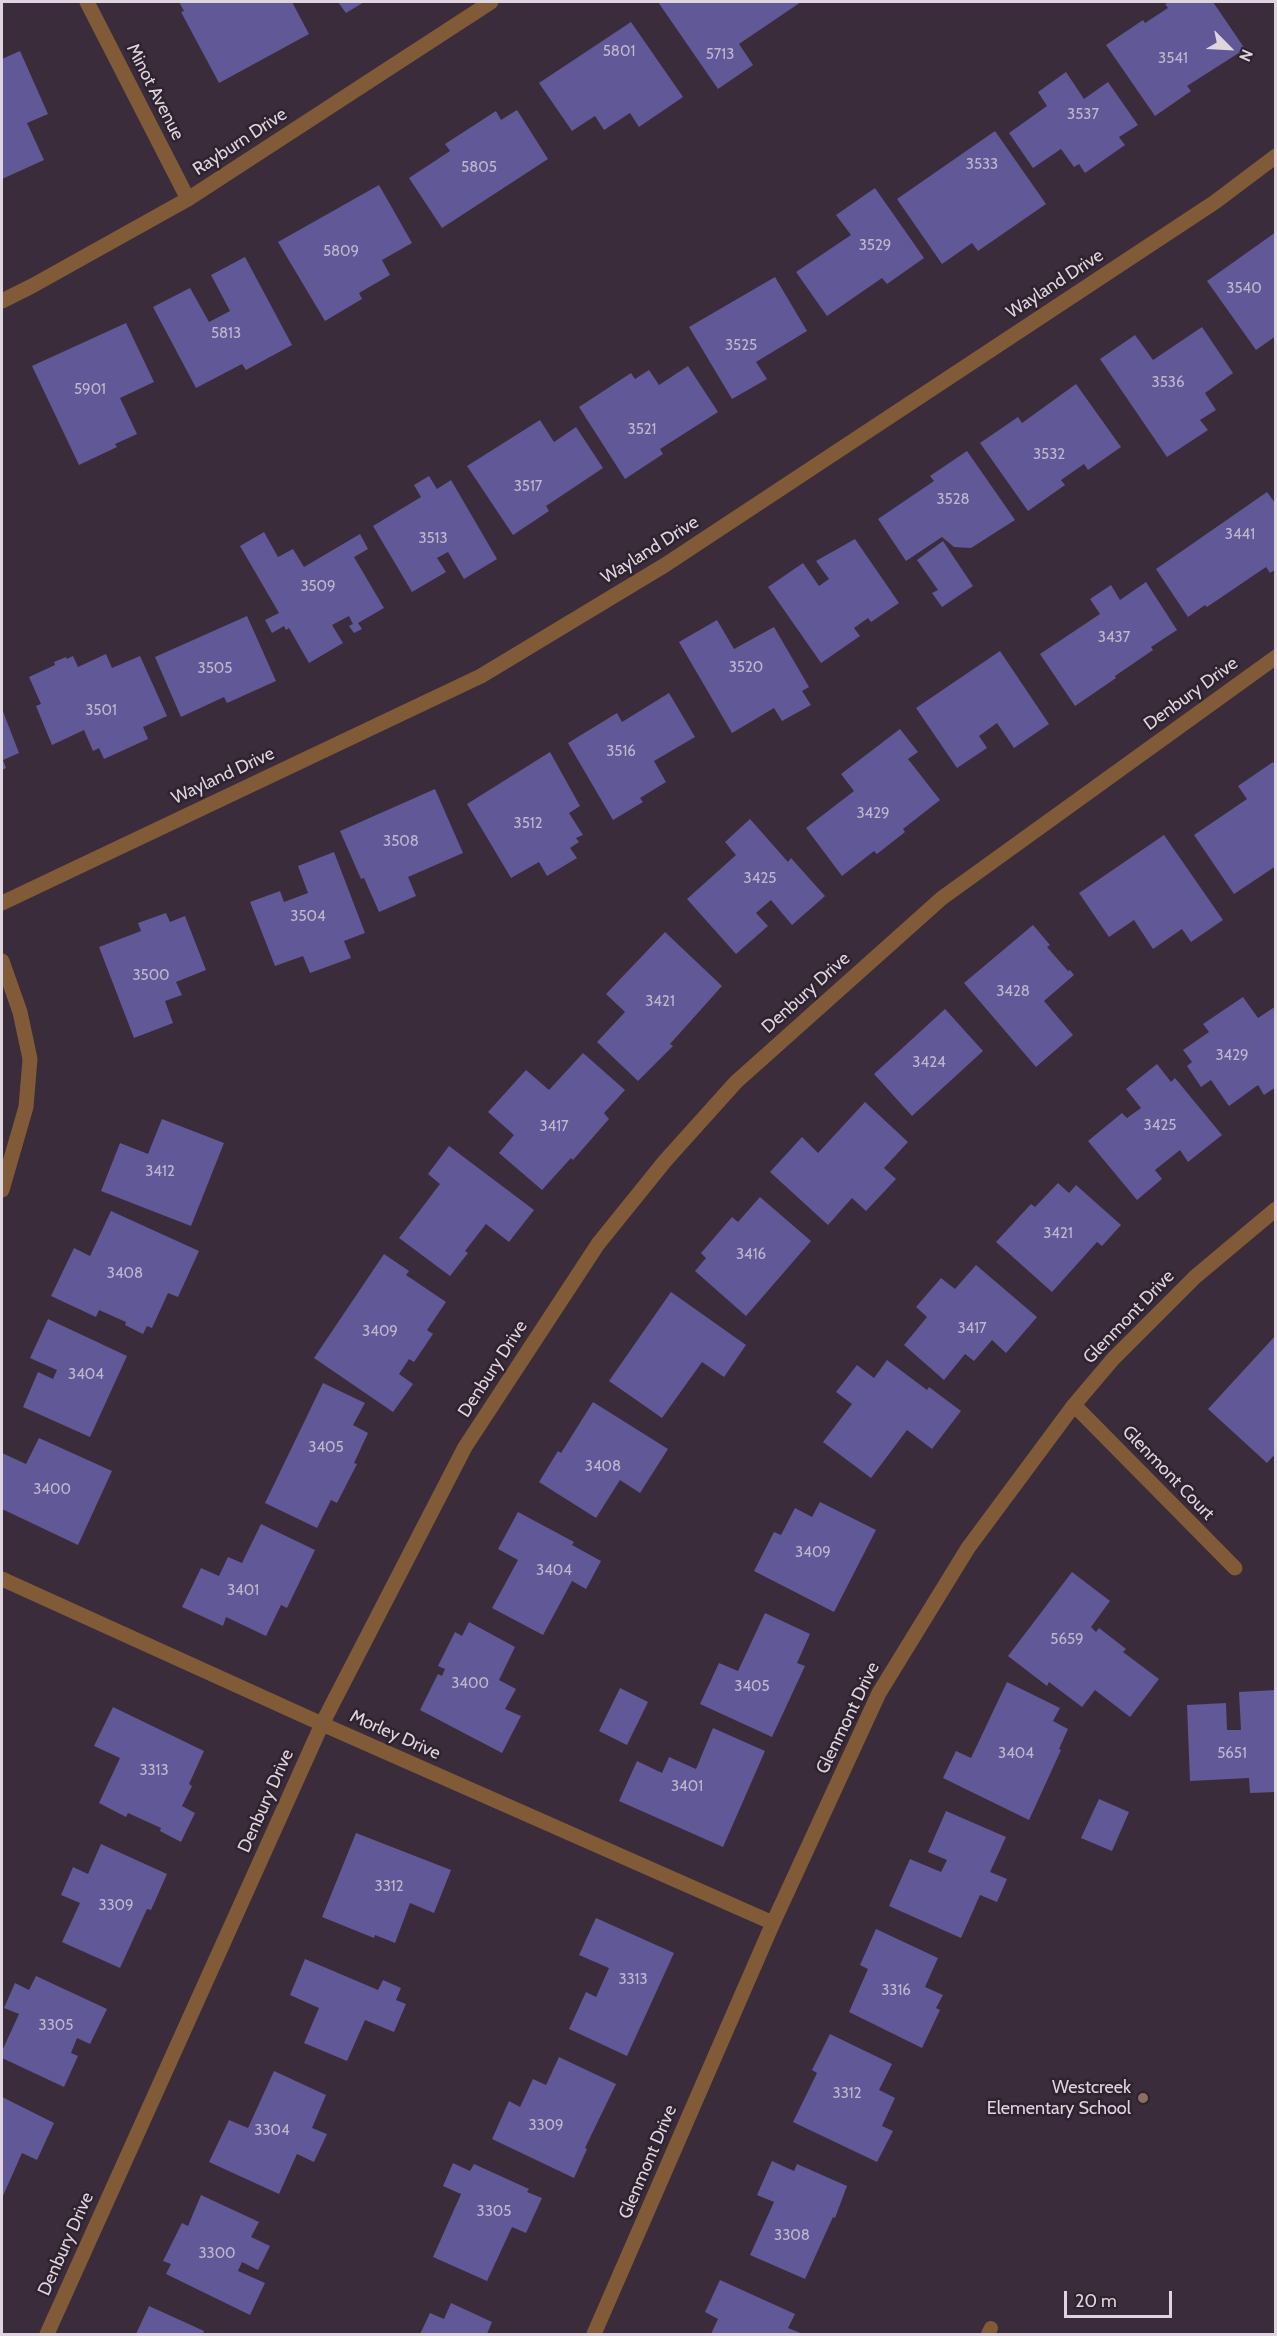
<!DOCTYPE html>
<style>
body{margin:0}
#map{position:relative;width:1277px;height:2336px;overflow:hidden;background:#3a2c3a;font-family:Cabin,sans-serif}
canvas{display:block}
.frame{position:absolute;inset:0;border:3px solid #ded5de;pointer-events:none}
.north{position:absolute;left:1199px;top:18px;width:60px;height:60px;-webkit-text-stroke:4px #2f232f;paint-order:stroke;rotate:114deg;font-size:16px;font-weight:700;line-height:24px;text-align:center;color:#ded5de}
.north::after{content:'';display:block;margin:auto;width:21px;height:27px;background:#ded5de;clip-path:polygon(50% 0,100% 100%,50% 72%,0 100%)}
.scale{position:absolute;left:1064px;top:2291px;width:108px;height:27px;box-sizing:border-box;border:3px solid #ded5de;border-top:0;padding-left:8px;font-size:18px;line-height:21px;white-space:nowrap;color:#ded5de;-webkit-text-stroke:4px #2f232f;paint-order:stroke}
</style>
<div id="map">
<canvas width="1277" height="2336"></canvas>
<div class="frame"></div>
<div class="north">N</div>
<div class="scale">20 m</div>
</div>
<script>
const ctx = document.querySelector('canvas').getContext('2d');
ctx.lineJoin = 'round';
function fillPath(path, color) {
  ctx.fillStyle = color;
  ctx.fill(path, 'evenodd');
}
function poly(rows) {
  const path = new Path2D();
  for (const r of rows) {
    path.moveTo(r[0], r[1]);
    for (let i = 2; i < r.length; i += 2) path.lineTo(r[i], r[i + 1]);
  }
  return path;
}
function trace(path, color, width, dash) {
  ctx.strokeStyle = color;
  ctx.lineWidth = width;
  ctx.lineCap = dash ? 'butt' : 'round';
  ctx.setLineDash(dash || []);
  ctx.stroke(path);
}
function write(font, color, halo, rows, align = 'center') {
  ctx.font = font + ' Cabin,sans-serif';
  ctx.lineWidth = 5;
  ctx.setLineDash([]);
  ctx.textBaseline = 'middle';
  ctx.strokeStyle = halo;
  ctx.fillStyle = color;
  for (const [text, x, y, turn = 0] of rows) {
    ctx.save();
    ctx.translate(x, y);
    ctx.rotate((+turn || 0) * Math.PI / 180);
    ctx.textAlign = isNaN(turn) ? turn : align;
    if (halo) ctx.strokeText(text, 0, 0);
    ctx.fillText(text, 0, 0);
    ctx.restore();
  }
}
fillPath(poly([
 [179,2,292,2,309,34,219,83,181,12,184,11],
 [338,2,364,2,346,13],
 [658,2,801,2,739,44,753,65,718,89],
 [1170,2,1213,2,1245,49,1187,86,1191,91,1155,116,1106,45,1143,20,1145,23,1168,8,1165,4],
 [631,22,683,97,639,127,630,113,604,130,595,116,572,131,539,83],
 [20,51,48,114,27,123,44,160,2,179,2,59],
 [1066,72,1084,99,1108,82,1138,125,1119,137,1125,145,1085,173,1079,164,1074,167,1061,149,1033,168,1009,133,1047,106,1038,92],
 [517,110,548,159,442,228,409,178,450,151,445,144,496,111,501,120],
 [995,131,1046,204,978,251,972,243,942,264,897,199],
 [379,185,412,243,382,260,390,275,359,293,362,299,325,321,278,242],
 [875,188,924,258,887,284,882,278,827,316,796,272,851,235,836,215],
 [1276,232,1276,336,1256,350,1207,281],
 [245,257,292,345,246,370,242,364,196,388,153,307,190,288,209,322,230,311,211,275],
 [775,277,807,331,756,362,767,379,732,399,689,327],
 [126,323,154,382,120,398,137,434,115,444,117,447,79,465,32,366],
 [1202,327,1233,373,1205,393,1216,410,1200,420,1208,430,1167,457,1100,359,1135,335,1153,360],
 [688,366,718,412,660,449,663,454,625,479,579,407,631,373,635,379,649,370,659,385],
 [1076,384,1121,447,1088,470,1084,464,1061,480,1065,485,1028,511,980,443,1018,417,1022,423],
 [540,420,554,442,576,427,603,468,546,506,549,511,513,535,467,466],
 [967,451,1015,520,971,548,954,547,942,537,906,561,878,519,934,481,930,476],
 [429,476,437,489,451,480,497,559,464,579,448,552,437,558,446,572,412,592,373,526,421,497,414,485],
 [1267,492,1276,504,1276,569,1270,573,1266,567,1207,607,1205,605,1188,617,1156,569],
 [264,532,278,557,293,549,304,567,360,534,368,549,354,557,384,608,358,623,362,629,354,633,349,626,353,624,349,616,332,625,343,643,309,663,289,628,286,630,284,626,272,633,265,620,279,613,240,546],
 [855,539,899,603,871,622,868,618,854,628,860,636,821,663,768,587,803,563,819,586,829,579,816,561],
 [943,541,973,586,942,607,932,593,938,590,917,560],
 [1146,582,1177,630,1151,647,1153,650,1115,676,1116,678,1075,706,1040,654,1100,614,1090,599,1111,585,1120,600],
 [247,616,276,681,227,703,224,697,181,717,155,657],
 [717,620,734,649,774,627,809,687,802,691,811,705,782,721,774,708,732,733,679,642],
 [1000,651,1049,724,1014,748,997,723,979,736,987,748,957,768,916,708],
 [106,654,112,668,140,656,167,716,143,727,148,739,104,759,99,748,93,751,84,730,52,745,36,706,41,704,29,677,55,665,54,662,66,657,67,659,73,656,78,667],
 [669,693,695,737,654,761,666,782,640,798,643,802,613,820,568,743,617,713,622,722],
 [2,709,19,753,3,760,6,768,2,770],
 [900,729,918,752,908,759,940,800,903,829,905,832,877,854,874,851,842,876,806,828,854,791,841,774],
 [550,752,580,806,569,813,583,835,576,838,579,842,570,848,577,858,547,876,539,862,511,878,467,804],
 [1273,762,1276,767,1276,866,1234,894,1194,835,1247,799,1238,786],
 [435,789,463,853,408,877,416,896,379,912,364,878,361,879,340,831],
 [750,819,788,862,791,858,825,896,792,925,771,900,756,913,768,926,736,954,687,899,736,855,725,842],
 [1164,835,1223,920,1191,942,1182,929,1153,949,1134,920,1109,937,1079,893],
 [334,852,365,933,344,941,351,958,310,973,303,956,275,966,250,902,280,891,284,902,308,893,298,866],
 [166,913,170,922,185,916,206,970,176,982,182,995,165,1001,173,1023,134,1038,99,947,141,931,138,923],
 [1033,925,1050,945,1047,947,1068,971,1070,970,1074,975,1044,1001,1073,1035,1036,1067,964,983],
 [665,932,722,986,670,1044,673,1046,638,1081,597,1042,625,1012,606,994],
 [1243,997,1258,1018,1276,1006,1276,1087,1264,1095,1258,1085,1229,1106,1211,1080,1201,1087,1187,1066,1192,1062,1183,1050,1209,1032,1203,1024],
 [945,1009,983,1051,912,1116,874,1074],
 [583,1053,625,1090,604,1113,609,1119,573,1160,571,1158,542,1190,499,1153,514,1135,488,1112,526,1070,549,1090],
 [1157,1064,1171,1082,1175,1078,1222,1135,1188,1162,1180,1150,1155,1170,1162,1179,1137,1200,1088,1141,1122,1113,1127,1118,1141,1108,1126,1089],
 [865,1102,908,1142,884,1168,896,1179,866,1211,852,1198,828,1225,770,1172,802,1137,818,1153],
 [162,1119,224,1143,191,1226,101,1191,120,1143,148,1154],
 [449,1146,534,1210,509,1242,486,1224,465,1251,468,1253,450,1276,399,1238,440,1184,428,1174],
 [1058,1183,1069,1193,1076,1185,1121,1225,1102,1246,1097,1242,1052,1292,996,1242,1031,1204,1035,1207],
 [760,1197,811,1241,746,1316,695,1271,706,1258,701,1253,732,1217,738,1222],
 [111,1211,199,1251,178,1297,168,1293,152,1328,147,1326,143,1334,125,1325,126,1322,99,1310,96,1317,51,1296,74,1248,90,1256],
 [384,1254,409,1271,406,1275,446,1302,427,1330,433,1334,414,1362,409,1359,399,1374,413,1384,393,1412,314,1358],
 [976,1265,1037,1317,1006,1353,992,1340,974,1361,965,1354,944,1380,904,1345,927,1317,916,1307,941,1278,955,1289],
 [671,1292,746,1345,724,1377,702,1362,662,1418,609,1381],
 [48,1319,127,1356,90,1437,23,1407,38,1372,53,1379,57,1370,30,1358],
 [1276,1335,1276,1453,1267,1463,1208,1409],
 [887,1360,927,1390,929,1387,961,1411,932,1449,907,1430,871,1478,823,1442,852,1404,836,1392,857,1365,874,1378],
 [323,1383,365,1403,353,1425,368,1433,354,1463,357,1464,337,1503,331,1500,317,1528,265,1503],
 [593,1402,668,1449,640,1493,620,1480,596,1518,539,1482,558,1451,561,1453],
 [39,1438,112,1471,78,1545,2,1509,2,1453,26,1464],
 [820,1502,876,1530,834,1612,754,1571,774,1532,781,1535,795,1508,812,1517],
 [518,1512,574,1542,572,1545,601,1561,586,1589,572,1581,543,1635,492,1608,518,1560,498,1549],
 [261,1524,315,1550,287,1608,281,1605,266,1636,226,1617,223,1626,182,1607,201,1568,219,1576,228,1557,242,1563],
 [1072,1572,1110,1601,1091,1627,1096,1632,1099,1628,1126,1649,1123,1652,1159,1679,1130,1717,1095,1690,1082,1707,1049,1682,1047,1686,1008,1656],
 [765,1613,810,1634,797,1663,805,1666,772,1737,700,1704,719,1663,738,1671],
 [469,1622,515,1647,499,1680,516,1689,505,1709,521,1716,502,1753,420,1710,438,1674,442,1676,445,1669,438,1666,455,1632,462,1636],
 [1007,1682,1060,1708,1053,1721,1068,1729,1059,1749,1061,1750,1029,1820,943,1778,956,1751,971,1758],
 [620,1688,648,1702,627,1745,599,1731],
 [1276,1690,1276,1792,1250,1793,1249,1778,1190,1781,1187,1705,1226,1703,1227,1730,1241,1730,1239,1692],
 [113,1707,204,1751,189,1784,192,1786,182,1806,195,1813,181,1842,160,1831,161,1828,128,1813,126,1817,99,1803,120,1758,94,1746],
 [713,1728,765,1751,723,1847,619,1801,637,1761,662,1773,669,1757,696,1769],
 [1099,1799,1129,1812,1112,1851,1081,1838],
 [946,1811,1006,1837,990,1872,1007,1879,997,1902,980,1895,961,1938,889,1906,910,1859,941,1872,947,1860,928,1852],
 [356,1833,451,1870,434,1913,410,1903,395,1943,375,1935,374,1938,322,1917],
 [101,1844,167,1874,151,1910,147,1909,120,1968,62,1942,80,1903,61,1895,73,1867,88,1874],
 [596,1918,674,1953,627,2056,569,2029,586,1992,596,1997,609,1968,579,1955],
 [876,1929,938,1958,925,1987,943,1995,936,2008,940,2010,922,2048,849,2012,868,1969,860,1965],
 [305,1959,378,1990,383,1980,401,1988,396,2000,406,2004,394,2032,365,2020,347,2061,304,2043,319,2008,290,1995],
 [36,1976,107,2009,90,2044,77,2038,71,2053,78,2056,64,2087,2,2058,2,2051,19,2014,4,2008,15,1983,29,1990],
 [830,2034,892,2064,879,2090,895,2098,882,2126,893,2131,877,2162,793,2122,817,2073,812,2070],
 [559,2057,616,2084,585,2148,587,2149,574,2178,492,2139,509,2101,520,2107,533,2079,546,2085],
 [274,2071,326,2095,312,2128,327,2134,314,2162,297,2154,279,2194,209,2162,229,2120,248,2128],
 [2,2097,54,2123,37,2160,22,2153,2,2198],
 [772,2161,794,2171,797,2164,847,2186,835,2218,833,2217,805,2279,750,2255,774,2202,757,2195],
 [453,2163,470,2171,474,2164,529,2189,527,2192,542,2198,526,2233,512,2227,487,2281,433,2257,461,2194,443,2186],
 [201,2195,259,2222,251,2237,270,2246,258,2270,242,2262,238,2271,265,2283,250,2315,166,2274,171,2264,163,2261,182,2223,188,2226],
 [720,2280,795,2314,788,2328,803,2334,711,2334,718,2319,705,2312],
 [451,2303,492,2322,487,2334,420,2334,430,2313,444,2319],
 [149,2306,204,2331,203,2334,136,2334]
]), '#615898');
trace(poly([
 [988,2334,991,2328]
]), '#815b37', 14);
trace(poly([
 [87,2,188,199],
 [2,301,32,286,188,199,491,2],
 [2,903,481,676,665,565,1215,202,1276,156],
 [2,961,20,1012,30,1059,26,1107,2,1190],
 [1074,1405,1235,1568],
 [2,1579,322,1724,773,1923],
 [47,2334,322,1724,465,1447,598,1244,665,1161,736,1082,942,898,1276,657],
 [594,2334,773,1923,879,1693,968,1548,1074,1405,1113,1359,1195,1277,1276,1209]
]), '#815b37', 15);
for (const [x, y, r, color] of [
 [1143,2098,6,"#8d6e63"]
]) {
  const dot = new Path2D();
  dot.arc(x, y, r, 0, 2 * Math.PI);
  ctx.fillStyle = color;
  ctx.fill(dot);
  trace(dot, '#2f232f', 2);
}
write('15px', '#bfb6cc', null, [
 ["5801",619,52],
 ["5713",720,55],
 ["3541",1173,59],
 ["3537",1083,115],
 ["3533",982,165],
 ["5805",479,168],
 ["3529",875,246],
 ["5809",341,252],
 ["3540",1244,289],
 ["5813",226,334],
 ["3525",741,346],
 ["3536",1168,383],
 ["5901",90,390],
 ["3521",642,430],
 ["3532",1049,455],
 ["3517",528,487],
 ["3528",953,500],
 ["3441",1240,535],
 ["3513",433,539],
 ["3509",318,587],
 ["3437",1114,638],
 ["3520",746,668],
 ["3505",215,669],
 ["3501",101,711],
 ["3516",621,752],
 ["3429",873,814],
 ["3512",528,824],
 ["3508",401,842],
 ["3425",760,879],
 ["3504",308,917],
 ["3500",151,976],
 ["3428",1013,992],
 ["3421",660,1002],
 ["3429",1232,1056],
 ["3424",929,1063],
 ["3425",1160,1126],
 ["3417",554,1127],
 ["3412",160,1172],
 ["3421",1058,1234],
 ["3416",751,1255],
 ["3408",125,1274],
 ["3417",972,1329],
 ["3409",380,1332],
 ["3404",86,1375],
 ["3405",326,1448],
 ["3408",603,1467],
 ["3400",52,1490],
 ["3409",813,1553],
 ["3404",554,1571],
 ["3401",243,1591],
 ["5659",1067,1640],
 ["3400",470,1684],
 ["3405",752,1687],
 ["3404",1016,1754],
 ["5651",1232,1754],
 ["3313",154,1771],
 ["3401",687,1787],
 ["3312",389,1887],
 ["3309",116,1906],
 ["3313",633,1980],
 ["3316",896,1991],
 ["3305",56,2026],
 ["3312",847,2094],
 ["3309",546,2126],
 ["3304",272,2131],
 ["3305",494,2212],
 ["3308",792,2236],
 ["3300",217,2254]
]);
write('18px', '#ded5de', '#2f232f', [
 ["Minot Avenue",155,92,63],
 ["Rayburn Drive",240,142,-33],
 ["Wayland Drive",1055,284,-33],
 ["Wayland Drive",650,550,-32],
 ["Denbury Drive",1191,694,-36],
 ["Wayland Drive",223,776,-25],
 ["Denbury Drive",806,993,-42],
 ["Glenmont Drive",1129,1317,-46],
 ["Denbury Drive",493,1369,-57],
 ["Glenmont Court",1168,1473,46],
 ["Glenmont Drive",848,1718,-64],
 ["Morley Drive",395,1735,24],
 ["Denbury Drive",266,1801,-66],
 ["Glenmont Drive",648,2162,-67],
 ["Denbury Drive",66,2244,-66]
]);
write('18px', '#ded5de', '#2f232f', [
 ["Westcreek",1131,2088],
 ["Elementary School",1131,2109]
], 'right');
</script>
